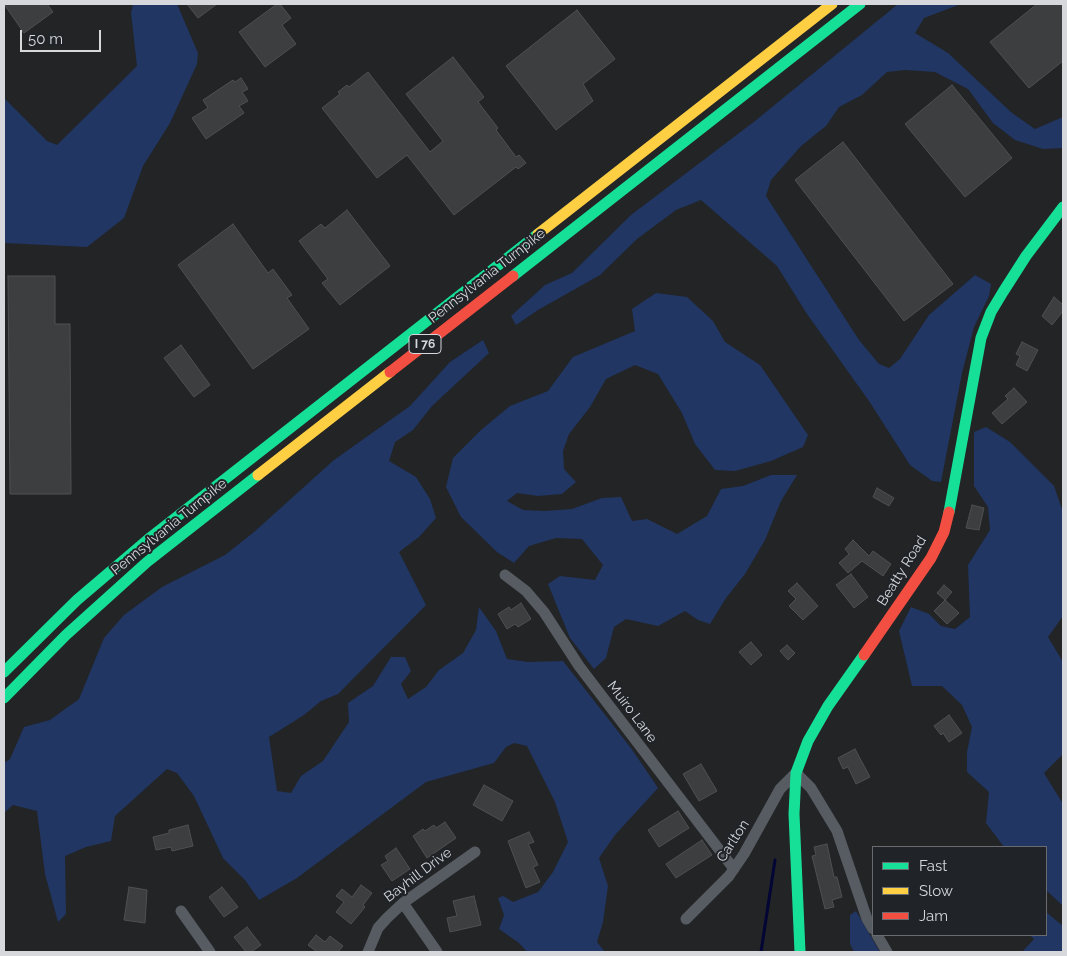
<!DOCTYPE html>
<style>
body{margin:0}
#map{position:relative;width:1067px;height:956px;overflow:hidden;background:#222426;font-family:Raleway,sans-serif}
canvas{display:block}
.frame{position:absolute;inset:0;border:5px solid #d6d8db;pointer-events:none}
.legend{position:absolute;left:872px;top:846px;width:175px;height:90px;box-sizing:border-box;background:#202328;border:1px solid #696b70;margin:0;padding:6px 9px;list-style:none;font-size:15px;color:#d6d8db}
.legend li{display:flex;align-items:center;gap:10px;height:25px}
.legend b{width:25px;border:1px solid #696b70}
.scale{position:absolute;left:20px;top:30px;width:81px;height:22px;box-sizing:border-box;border:2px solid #d6d8db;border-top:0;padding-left:6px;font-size:15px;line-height:18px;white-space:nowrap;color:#d6d8db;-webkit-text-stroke:4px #202328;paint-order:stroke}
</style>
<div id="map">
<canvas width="1067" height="956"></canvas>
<div class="frame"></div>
<ul class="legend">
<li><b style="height:6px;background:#16e098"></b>Fast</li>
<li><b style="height:6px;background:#ffcf43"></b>Slow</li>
<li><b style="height:6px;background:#f24e42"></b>Jam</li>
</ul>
<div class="scale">50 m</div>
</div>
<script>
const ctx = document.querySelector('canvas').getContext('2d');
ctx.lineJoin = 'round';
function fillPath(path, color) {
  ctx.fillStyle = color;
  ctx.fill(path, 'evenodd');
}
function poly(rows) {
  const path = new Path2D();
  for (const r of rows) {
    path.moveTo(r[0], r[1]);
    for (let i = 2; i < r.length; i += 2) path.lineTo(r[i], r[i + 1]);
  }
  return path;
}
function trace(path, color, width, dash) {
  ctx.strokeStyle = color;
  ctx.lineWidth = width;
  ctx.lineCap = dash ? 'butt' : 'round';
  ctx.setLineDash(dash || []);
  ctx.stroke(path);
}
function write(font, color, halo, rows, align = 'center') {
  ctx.font = font + ' Raleway,sans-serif';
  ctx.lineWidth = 4;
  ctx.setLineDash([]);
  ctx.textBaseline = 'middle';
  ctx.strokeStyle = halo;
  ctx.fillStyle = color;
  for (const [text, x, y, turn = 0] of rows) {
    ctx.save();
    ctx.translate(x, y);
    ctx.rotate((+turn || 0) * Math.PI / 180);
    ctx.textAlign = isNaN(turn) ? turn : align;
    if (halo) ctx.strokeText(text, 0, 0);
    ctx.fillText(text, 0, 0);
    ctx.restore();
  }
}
fillPath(poly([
 [133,4,177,4,198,53,197,64,170,123,143,166,124,218,87,247,4,243,4,98,47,141,57,145,137,66,131,13],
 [898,4,961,4,924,18,915,33,948,53,1012,113,1035,129,1063,117,1063,148,1043,149,1015,140,993,123,968,89,935,72,905,70,887,72,862,95,839,107,826,126,801,146,771,180,766,196,859,340,879,364,889,368,900,359,929,315,975,275,991,284,989,296,974,327,962,373,941,482,932,481,910,465,869,401,807,314,777,266,701,200,676,210,637,239,600,275,538,310,516,325,511,316,545,285,572,273,631,215,755,121],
 [656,293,687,297,713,321,725,342,760,365,808,435,803,447,771,461,735,471,715,470,695,444,682,413,658,374,635,365,606,379,590,407,569,434,563,451,564,469,576,482,562,494,538,496,517,493,507,501,523,510,544,511,572,509,602,498,621,497,632,521,647,519,677,534,707,516,721,489,743,486,771,475,797,475,781,501,765,540,745,574,726,598,710,624,698,620,685,611,658,626,626,619,614,627,606,658,594,669,570,638,548,584,560,576,595,580,603,565,582,539,556,538,529,546,514,563,497,552,461,517,446,487,453,458,481,430,510,406,548,391,573,357,635,331,632,309],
 [483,340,489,353,432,406,413,430,395,442,389,461,416,477,430,499,436,518,419,537,399,552,426,605,338,694,321,701,304,715,269,737,277,791,291,793,301,776,323,761,349,722,348,703,373,686,391,657,405,657,411,671,401,684,408,699,426,687,439,670,463,653,476,630,479,607,496,631,507,659,528,662,563,661,631,748,658,788,615,835,599,858,608,886,603,922,597,942,605,952,527,952,519,943,499,929,504,915,498,898,503,896,513,902,538,892,553,872,568,842,555,802,527,746,514,743,506,747,494,763,426,782,297,878,259,900,245,880,223,858,194,796,177,773,167,769,115,816,111,841,86,847,65,856,66,914,58,922,45,874,37,811,13,805,4,813,4,763,10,759,24,727,50,720,79,699,104,638,124,615,162,587,225,555,254,532,334,460,410,406,450,362],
 [986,427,1010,442,1054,486,1063,512,1063,616,1048,637,1063,662,1063,754,1044,773,1063,804,1063,906,1046,890,1046,847,1004,847,986,823,989,792,967,772,967,752,972,727,962,705,942,686,912,686,899,631,911,607,929,614,941,626,955,629,970,617,968,565,990,530,988,507,974,486,974,432],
 [856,911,880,952,854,952,850,944,850,915],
 [1046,912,1063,926,1063,952,1022,952,1034,939,1030,935,1046,935]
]), '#213662');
trace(poly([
 [761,952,775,860]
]), '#030634', 3);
const building = poly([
 [4,4,47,4,53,12,24,33,4,4],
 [187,4,217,4,198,18,187,4],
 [277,4,280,4,291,18,282,25,296,44,265,67,239,32,277,4],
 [1037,4,1063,4,1063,61,1029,88,990,42,1037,4],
 [577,10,615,59,583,84,593,101,556,130,506,66,577,10],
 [453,57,484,97,478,102,498,128,496,130,516,157,519,155,526,163,518,169,516,167,454,215,407,155,377,178,322,108,340,94,338,92,347,85,349,87,368,72,430,152,443,141,406,94,453,57],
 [241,78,248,89,242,92,248,101,239,106,244,113,206,139,192,118,208,108,203,100,233,80,235,82,241,78],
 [952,85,1012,158,965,197,905,124,952,85],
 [843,142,953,284,904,321,795,180,843,142],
 [347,210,390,266,340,305,322,283,328,279,299,241,321,224,325,228,347,210],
 [233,224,268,273,273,269,292,295,287,298,309,329,253,369,178,265,233,224],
 [8,276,55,276,55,324,70,324,71,494,10,494,8,276],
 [1054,297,1063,305,1063,311,1052,325,1042,316,1054,297],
 [1022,342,1038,350,1027,371,1016,365,1020,356,1016,354,1022,342],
 [181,345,210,385,194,397,164,358,181,345],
 [1014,388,1027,402,1002,424,992,413,1008,399,1005,396,1014,388],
 [877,488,894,498,889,506,873,497,877,488],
 [972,505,984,508,979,530,966,528,972,505],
 [853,540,869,556,873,551,891,564,883,576,862,561,848,573,839,563,849,554,845,549,853,540],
 [851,574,868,597,854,608,836,585,851,574],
 [797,583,818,606,803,620,789,606,796,599,788,591,797,583],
 [944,585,952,592,945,600,937,593,944,585],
 [945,600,959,613,947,624,934,611,945,600],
 [521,603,531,619,518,627,515,624,507,629,498,614,509,607,511,610,521,603],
 [751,642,762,655,751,665,739,652,751,642],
 [787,645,795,653,788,660,780,651,787,645],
 [949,715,962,733,949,742,943,733,941,735,934,726,949,715],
 [855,749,870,777,856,784,848,767,843,769,838,758,855,749],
 [701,764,717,791,699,801,683,774,701,764],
 [484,785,513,801,502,821,473,805,484,785],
 [678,811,689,828,659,847,648,830,678,811],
 [445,822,456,838,427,858,413,836,423,829,425,831,434,825,436,828,445,822],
 [188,825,193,846,172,851,171,847,156,850,153,837,169,833,169,830,188,825],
 [529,832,534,842,528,844,538,865,533,867,540,882,526,888,508,841,529,832],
 [702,840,712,855,676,878,666,864,702,840],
 [827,844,834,877,837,877,842,897,832,900,834,907,825,909,812,856,816,855,814,847,827,844],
 [396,848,410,869,392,881,381,865,388,861,385,856,396,848],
 [361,885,372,893,363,905,365,907,351,924,336,912,344,902,336,896,342,889,352,897,361,885],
 [129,887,147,890,145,923,124,920,129,887],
 [222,887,238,907,224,917,209,897,222,887],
 [474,896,481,925,450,932,447,918,457,916,453,901,474,896],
 [247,927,261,945,251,952,246,952,234,937,247,927],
 [316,935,325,942,330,936,343,946,338,952,317,952,308,945,316,935]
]);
fillPath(building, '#3c3e40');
trace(building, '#4f5053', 1);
trace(poly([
 [505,575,526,591,544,612,579,666,734,869],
 [403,903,437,952],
 [181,911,210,952],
 [686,919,729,876,744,854,780,789,796,773,811,788,837,831,867,919,873,929],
 [877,935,887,952],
 [368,952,378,928,387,918,403,903,475,852]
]), '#575b62', 11);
trace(poly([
 [513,276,860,4],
 [949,512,981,338,991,312,1003,292,1026,256,1063,207],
 [4,672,77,600,151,537,538,234],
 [4,698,66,635,147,562,258,475],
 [800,952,794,814,796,773,808,741,828,706,864,655]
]), '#16e098', 11);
trace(poly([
 [538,234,832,4],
 [258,475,390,372]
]), '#ffcf43', 11);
trace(poly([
 [390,372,513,276],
 [864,655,931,558,944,532,949,512]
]), '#f24e42', 11);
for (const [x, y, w] of [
 [425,344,32]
]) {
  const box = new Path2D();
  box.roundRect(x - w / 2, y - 9.5, w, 19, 4);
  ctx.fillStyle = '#202328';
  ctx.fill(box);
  trace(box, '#d6d8db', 1);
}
write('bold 12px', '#d6d8db', null, [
 ["I 76",425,344]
]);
write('14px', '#d6d8db', '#202328', [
 ["Pennsylvania Turnpike",487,276,-38],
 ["Pennsylvania Turnpike",169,527,-39],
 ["Beatty Road",902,571,-58],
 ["Muiro Lane",632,712,53],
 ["Carlton",733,841,-57],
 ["Bayhill Drive",418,875,-37]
]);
</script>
